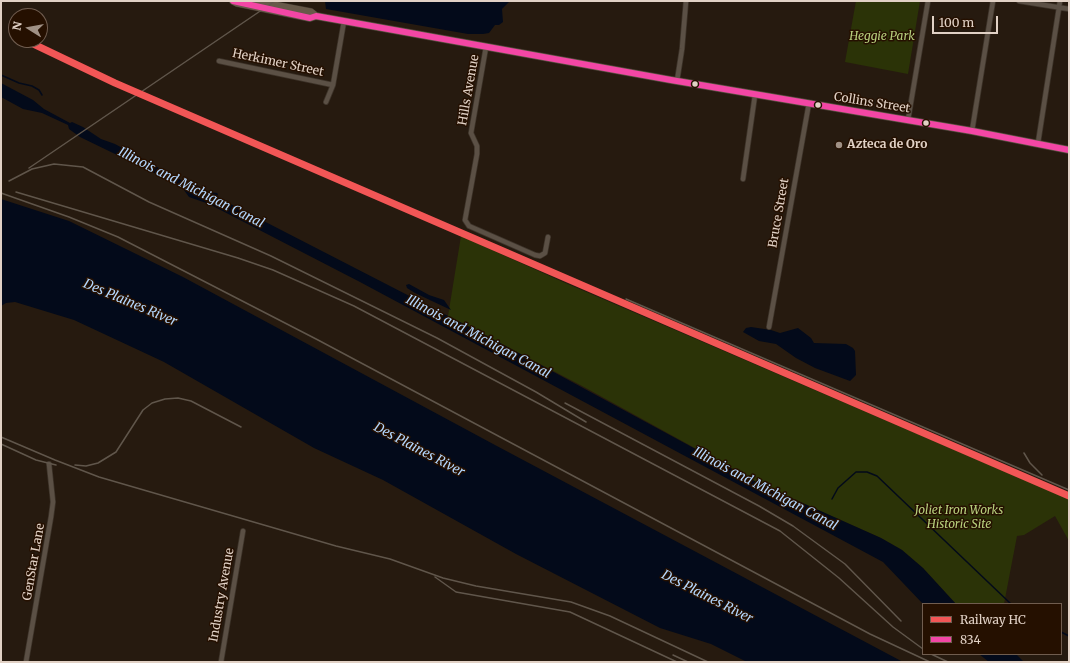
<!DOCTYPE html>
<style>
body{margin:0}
#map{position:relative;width:1070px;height:663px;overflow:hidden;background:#261a0f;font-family:Merriweather,serif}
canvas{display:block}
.frame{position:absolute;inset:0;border:2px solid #e1d1c5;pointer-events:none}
.legend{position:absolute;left:922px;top:603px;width:140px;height:52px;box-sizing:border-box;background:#251000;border:1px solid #705d4f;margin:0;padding:5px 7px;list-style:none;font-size:12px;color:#e1d1c5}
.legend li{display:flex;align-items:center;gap:8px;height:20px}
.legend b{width:20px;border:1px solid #705d4f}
.north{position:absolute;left:8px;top:8px;width:40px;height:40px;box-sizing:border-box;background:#251000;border:1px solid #705d4f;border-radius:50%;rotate:281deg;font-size:11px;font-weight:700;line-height:16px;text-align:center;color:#e1d1c5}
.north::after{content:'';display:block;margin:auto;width:14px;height:18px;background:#a09185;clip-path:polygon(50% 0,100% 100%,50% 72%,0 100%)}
.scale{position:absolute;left:932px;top:16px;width:66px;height:18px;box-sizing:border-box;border:2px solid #e1d1c5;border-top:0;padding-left:5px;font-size:12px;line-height:14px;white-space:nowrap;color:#e1d1c5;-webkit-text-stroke:3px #251000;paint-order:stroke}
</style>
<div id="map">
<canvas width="1070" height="663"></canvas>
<div class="frame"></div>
<ul class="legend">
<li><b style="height:5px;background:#f25656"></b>Railway HC</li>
<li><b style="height:5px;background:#f346a5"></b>834</li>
</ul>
<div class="north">N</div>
<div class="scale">100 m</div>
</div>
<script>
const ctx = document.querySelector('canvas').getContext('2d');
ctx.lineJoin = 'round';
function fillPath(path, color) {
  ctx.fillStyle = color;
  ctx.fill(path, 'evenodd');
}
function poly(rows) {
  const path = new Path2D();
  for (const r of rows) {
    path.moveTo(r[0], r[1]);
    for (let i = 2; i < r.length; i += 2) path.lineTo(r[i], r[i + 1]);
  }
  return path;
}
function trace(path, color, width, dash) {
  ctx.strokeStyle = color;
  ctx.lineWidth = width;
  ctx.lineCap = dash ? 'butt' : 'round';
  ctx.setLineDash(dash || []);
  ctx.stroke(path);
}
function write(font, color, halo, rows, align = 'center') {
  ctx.font = font + ' Merriweather,serif';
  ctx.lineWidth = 3;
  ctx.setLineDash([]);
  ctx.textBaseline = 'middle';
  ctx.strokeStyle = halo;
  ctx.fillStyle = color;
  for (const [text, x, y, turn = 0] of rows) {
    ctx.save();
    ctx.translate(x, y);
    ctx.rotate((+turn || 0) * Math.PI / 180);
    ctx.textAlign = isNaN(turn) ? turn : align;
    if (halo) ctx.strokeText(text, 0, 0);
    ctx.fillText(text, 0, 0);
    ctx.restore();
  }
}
fillPath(poly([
 [856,1,920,1,908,74,845,62],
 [461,236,563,282,1069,499,1069,541,1055,516,1024,535,1017,536,1004,604,956,604,923,568,902,550,881,538,760,484,584,387,448,316]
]), '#2b3307');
fillPath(poly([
 [325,1,510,1,502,9,503,22,499,25,495,25,489,33,483,34,468,34,326,9],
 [1,83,33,100,44,109,70,123,72,122,83,127,101,139,115,144,183,181,191,182,209,192,217,193,218,194,217,197,491,338,760,484,881,538,902,550,923,568,956,604,923,604,883,562,360,282,209,204,189,197,181,186,80,137,69,129,68,125,42,113,23,109,1,97],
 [1,199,69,221,183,277,495,445,903,662,747,662,711,644,660,628,516,554,383,480,314,448,164,362,74,320,15,302,6,303,1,306],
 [409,284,429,295,444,300,451,310,415,293,407,288,406,285],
 [751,327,771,330,780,333,798,328,811,338,814,343,846,344,853,348,855,351,856,375,850,381,815,368,796,358,776,344,759,341,743,332,746,328],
 [979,654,1016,654,1024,662,989,662]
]), '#030a1a');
trace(poly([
 [1,75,19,83,32,86,39,90,42,95],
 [832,499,838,488,856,472,867,472,877,476,1011,604],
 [1061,632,1069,636]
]), '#030a1a', 1.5);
const street = poly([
 [1019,1,1069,9],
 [486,47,471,133,477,146,477,154,465,220,469,226,535,255,540,256,545,253,548,237],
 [219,61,333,85],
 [677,81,682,49,686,1],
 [326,102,333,85,344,21],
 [908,120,928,1],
 [972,131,993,1],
 [1038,143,1060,1],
 [743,179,755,95],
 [769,327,809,103],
 [26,662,51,517,53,502,49,464],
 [221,662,243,531]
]);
const primary = poly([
 [233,1,237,3,310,18,316,16,671,80,972,131,1069,150],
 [254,1,311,12,316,16]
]);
trace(street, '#3e342a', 6);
trace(primary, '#3e342a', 8);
trace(street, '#5b5045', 4.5);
trace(primary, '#675949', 7);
trace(poly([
 [29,168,275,1],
 [9,181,32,169,54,164,83,167,149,202,271,256,437,338,536,392,586,422],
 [16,192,238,258,273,270,354,306,780,531,839,578,893,627,923,649],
 [1,193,69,217,118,237,318,340,870,634,930,662],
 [626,299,1069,490],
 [565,403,759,506,793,526,845,564,901,621],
 [1,437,55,460,99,477,336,546,390,559,443,578,476,586,571,602,610,616,708,662],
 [1,444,36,460,56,465],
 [1024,453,1030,463,1042,475],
 [75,465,86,466,98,463,116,452,143,410,152,403,165,399,178,398,191,401,241,427],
 [435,577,456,592,570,612,677,662],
 [931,654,948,662],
 [673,655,688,662]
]), '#60564b', 1.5);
trace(poly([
 [233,1,310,18,316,16,671,80,972,131,1069,150]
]), '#f346a5', 6);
trace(poly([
 [25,40,115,83,1069,496]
]), '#f25656', 7);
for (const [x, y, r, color] of [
 [695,84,3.5,"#e1d1c5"],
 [818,105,3.5,"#e1d1c5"],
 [926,123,3.5,"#e1d1c5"],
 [839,145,4,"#a09185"]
]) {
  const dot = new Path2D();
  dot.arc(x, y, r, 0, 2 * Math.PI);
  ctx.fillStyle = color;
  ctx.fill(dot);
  trace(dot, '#251000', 1.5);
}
write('italic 12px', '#b7cf7c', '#251000', [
 ["Heggie Park",882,37],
 ["Joliet Iron Works",959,511],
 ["Historic Site",959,525]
]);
write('12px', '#e1d1c5', '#251000', [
 ["Herkimer Street",278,63,12],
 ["Hills Avenue",469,90,-80],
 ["Collins Street",872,103,9],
 ["Bruce Street",779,213,-80],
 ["GenStar Lane",34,562,-80],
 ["Industry Avenue",222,595,-80]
]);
write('bold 12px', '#e1d1c5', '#251000', [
 ["Azteca de Oro",847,145]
], 'left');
write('italic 13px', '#b3d7fe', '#251000', [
 ["Illinois and Michigan Canal",191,188,27],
 ["Des Plaines River",130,303,23],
 ["Illinois and Michigan Canal",478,337,28],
 ["Des Plaines River",419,450,28],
 ["Illinois and Michigan Canal",765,489,28],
 ["Des Plaines River",707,597,27]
]);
</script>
